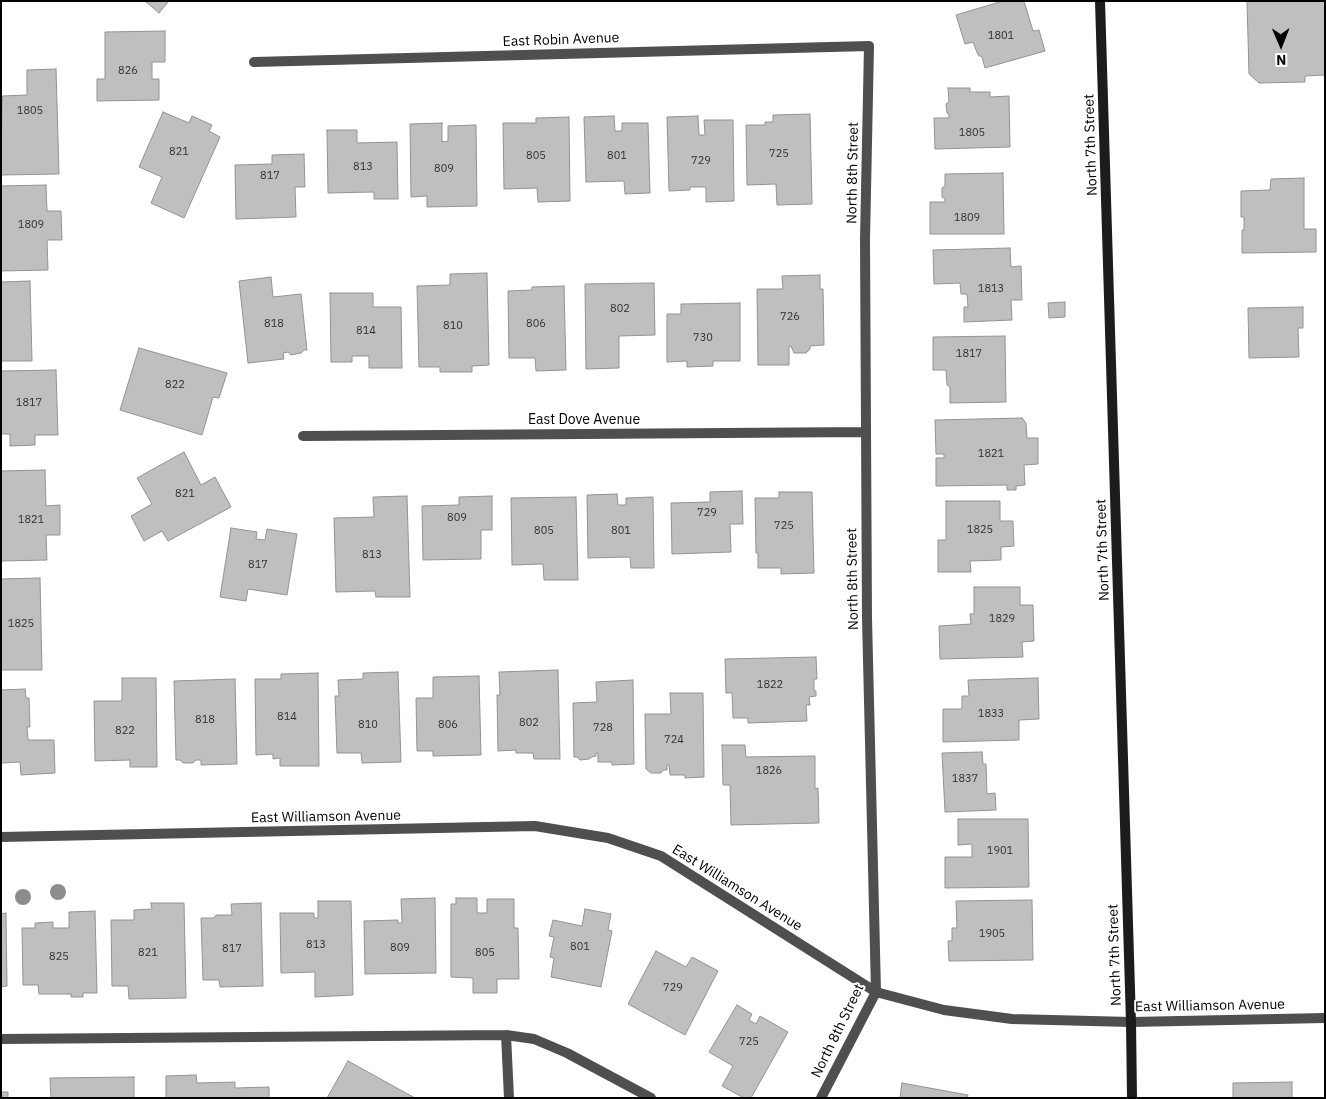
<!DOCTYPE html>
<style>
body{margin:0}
#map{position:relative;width:1326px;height:1099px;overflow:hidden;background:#fff;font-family:"IBM Plex Sans",sans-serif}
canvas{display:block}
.frame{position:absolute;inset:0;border:2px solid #000;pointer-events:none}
.north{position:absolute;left:1256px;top:20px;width:50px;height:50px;-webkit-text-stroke:4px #fff;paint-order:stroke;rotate:179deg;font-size:14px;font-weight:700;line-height:20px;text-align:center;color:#000}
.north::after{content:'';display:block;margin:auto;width:18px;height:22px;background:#000;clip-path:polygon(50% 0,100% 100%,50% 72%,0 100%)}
</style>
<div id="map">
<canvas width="1326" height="1099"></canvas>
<div class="frame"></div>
<div class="north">N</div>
</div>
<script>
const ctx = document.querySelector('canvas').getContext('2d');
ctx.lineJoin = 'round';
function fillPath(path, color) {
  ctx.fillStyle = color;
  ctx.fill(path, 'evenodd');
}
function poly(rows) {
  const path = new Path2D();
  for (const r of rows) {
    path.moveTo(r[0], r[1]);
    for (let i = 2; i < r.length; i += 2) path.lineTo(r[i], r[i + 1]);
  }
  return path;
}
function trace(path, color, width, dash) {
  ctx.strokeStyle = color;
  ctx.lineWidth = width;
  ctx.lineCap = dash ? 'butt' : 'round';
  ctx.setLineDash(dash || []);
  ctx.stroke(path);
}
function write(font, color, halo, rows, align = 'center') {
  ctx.font = font + ' "IBM Plex Sans",sans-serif';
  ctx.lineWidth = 4;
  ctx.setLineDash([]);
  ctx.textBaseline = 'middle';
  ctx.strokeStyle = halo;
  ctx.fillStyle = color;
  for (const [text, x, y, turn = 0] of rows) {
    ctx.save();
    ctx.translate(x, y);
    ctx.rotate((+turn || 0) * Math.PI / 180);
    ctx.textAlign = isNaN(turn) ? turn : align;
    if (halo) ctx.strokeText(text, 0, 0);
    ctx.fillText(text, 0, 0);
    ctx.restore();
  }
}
const building = poly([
 [145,1,169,1,159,13,145,1],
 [1003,1,1024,1,1033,31,1039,30,1045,51,985,68,982,57,978,55,973,42,965,44,956,15,1003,1],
 [1247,1,1325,1,1325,75,1305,76,1305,82,1259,83,1249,74,1247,1],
 [165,31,165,62,152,62,152,79,159,79,159,100,97,101,97,79,105,79,105,32,165,31],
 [56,69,59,174,1,175,2,96,27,95,27,70,56,69],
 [948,88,970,88,970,92,990,92,990,97,1009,96,1010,147,935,149,934,118,949,118,949,115,947,113,946,104,949,102,948,88],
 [163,112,189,123,192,116,212,125,209,131,220,137,184,218,151,203,162,177,139,167,163,112],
 [810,114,812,204,777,205,776,184,747,185,746,125,765,125,765,122,773,122,773,115,810,114],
 [614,116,615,131,622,131,622,123,648,123,650,193,625,194,624,181,586,182,584,117,614,116],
 [698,116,699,135,705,135,704,120,733,120,734,201,706,202,706,187,690,187,690,190,669,191,667,117,698,116],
 [569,117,570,201,538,202,537,188,504,189,503,123,536,123,536,118,569,117],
 [442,123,442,142,448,141,448,126,476,125,477,206,427,207,427,196,411,197,410,124,442,123],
 [327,130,357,130,357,143,397,142,398,199,374,199,374,192,328,193,327,130],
 [304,154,305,187,295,187,296,217,236,219,235,165,272,164,272,155,304,154],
 [1003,173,1004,234,930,234,930,202,945,202,945,199,942,197,942,188,945,186,945,174,1003,173],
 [1304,178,1304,229,1316,229,1316,252,1242,253,1242,230,1244,230,1244,217,1241,217,1241,191,1270,190,1271,179,1304,178],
 [46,185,47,211,61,211,62,240,47,240,48,270,1,271,1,186,46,185],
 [1010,248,1011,267,1021,266,1022,300,1011,300,1012,320,964,322,964,307,968,307,967,294,961,294,960,283,934,284,933,250,1010,248],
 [487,273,489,365,472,366,472,372,440,372,440,367,419,367,417,286,450,285,450,274,487,273],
 [820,275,820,289,823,289,824,345,810,346,810,349,806,353,794,353,791,346,789,346,789,365,758,365,757,289,783,289,782,276,820,275],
 [271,277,273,297,301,294,307,350,304,350,301,353,291,355,288,352,283,353,284,359,248,363,239,281,271,277],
 [30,281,32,361,1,361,1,282,30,281],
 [654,283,655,335,619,336,619,368,586,369,585,284,654,283],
 [564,286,566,370,536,371,535,358,509,358,508,291,532,290,532,287,564,286],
 [330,293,373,293,373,307,401,307,402,368,369,368,369,356,352,356,352,362,331,362,330,293],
 [1065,302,1065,317,1049,318,1048,303,1065,302],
 [740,303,740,361,713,361,713,366,687,367,687,361,667,362,667,314,681,314,681,304,740,303],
 [1303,307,1303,328,1298,328,1299,357,1249,358,1248,308,1303,307],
 [1005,336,1006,402,950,403,950,387,947,385,946,370,933,370,933,337,1005,336],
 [139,348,227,373,219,398,213,397,202,435,120,410,139,348],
 [56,370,58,435,35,435,35,445,10,446,10,434,1,434,1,371,56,370],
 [1022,418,1026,423,1027,438,1038,438,1038,464,1024,465,1025,485,1016,486,1016,490,1007,490,1007,485,936,486,936,458,944,458,944,454,936,454,935,420,1022,418],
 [184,452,201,485,215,477,231,507,168,541,162,531,144,541,131,516,152,504,137,478,184,452],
 [45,470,46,506,60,505,60,535,46,535,47,560,1,561,1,471,45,470],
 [742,491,743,524,730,524,731,552,672,554,671,503,710,502,710,492,742,491],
 [779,492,812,492,814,573,781,574,781,568,758,568,758,553,756,553,755,498,779,498,779,492],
 [617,494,618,505,626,505,626,498,653,497,654,568,631,568,630,557,588,558,587,495,617,494],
 [407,496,410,597,376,597,375,591,336,592,334,518,374,517,373,497,407,496],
 [492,496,492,530,481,530,481,559,423,560,422,506,459,505,459,497,492,496],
 [576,497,578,580,544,580,543,564,512,565,511,498,576,497],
 [946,501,1000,501,1000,521,1013,521,1014,546,1001,547,1001,560,970,561,971,572,938,572,938,540,946,540,946,501],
 [231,528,257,532,256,539,265,540,267,529,297,534,287,595,248,589,246,601,220,597,231,528],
 [40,578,42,670,1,670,1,579,40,578],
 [974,587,1020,587,1020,605,1033,605,1034,641,1022,642,1023,657,940,659,939,626,971,624,970,614,974,614,974,587],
 [816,657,817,679,814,679,814,691,816,691,816,696,809,697,810,705,806,705,807,721,748,723,748,718,733,718,732,693,726,693,725,659,816,657],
 [558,670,560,759,534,759,533,753,516,753,516,750,498,751,497,695,500,695,499,672,558,670],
 [398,672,401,762,362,763,361,753,337,753,335,696,339,696,338,680,363,679,363,673,398,672],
 [318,673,319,766,280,766,280,758,273,759,273,754,256,755,255,679,281,679,281,674,318,673],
 [479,676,481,755,433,756,433,751,417,751,416,698,433,698,433,677,479,676],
 [122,678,156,678,157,767,130,767,130,760,95,761,94,701,122,701,122,678],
 [1038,678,1039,719,1019,720,1019,740,943,742,943,709,962,709,962,696,969,696,968,680,1038,678],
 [235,679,237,764,201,765,201,760,196,760,193,763,183,763,180,760,176,760,174,681,235,679],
 [633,680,634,764,612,765,612,762,598,762,598,753,596,753,596,756,592,757,589,759,580,760,577,757,574,757,573,703,597,702,596,682,633,680],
 [25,689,26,698,29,698,30,727,27,727,28,740,54,740,55,773,21,775,20,762,1,763,1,690,25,689],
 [670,693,703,693,704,777,685,778,685,775,670,775,669,765,667,765,667,770,663,770,661,773,651,773,646,769,645,714,671,714,670,693],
 [722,745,745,745,746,757,815,756,815,789,818,788,819,823,731,825,730,785,723,785,722,745],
 [982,752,983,764,986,764,987,794,995,793,996,810,945,812,942,753,982,752],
 [958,819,1028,819,1029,887,945,888,945,857,972,857,972,844,958,845,958,819],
 [435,898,436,973,365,974,364,921,398,920,398,923,402,923,401,899,435,898],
 [456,898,477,898,477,913,487,913,487,899,514,899,514,928,518,928,519,979,497,979,497,993,473,993,473,978,451,977,451,904,456,904,456,898],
 [1032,900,1033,960,949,961,948,941,952,941,952,928,957,928,956,901,1032,900],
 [318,901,351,901,353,995,315,997,315,972,281,973,280,913,314,913,314,918,318,918,318,901],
 [151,903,184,903,186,998,129,999,128,986,112,986,111,920,134,920,134,910,152,909,151,903],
 [261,903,263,986,220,987,219,980,203,980,201,918,214,918,216,915,232,915,231,904,261,903],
 [585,909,611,914,608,930,612,931,601,987,551,977,554,958,550,957,554,937,549,936,553,920,582,926,585,909],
 [95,911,97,993,83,993,83,997,71,997,71,994,39,994,38,985,23,985,22,928,35,928,35,923,53,922,53,928,69,928,69,912,95,911],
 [6,913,7,986,1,987,1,914,6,913],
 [656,951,686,967,692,957,718,971,685,1035,628,1004,656,951],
 [737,1005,752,1014,749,1020,756,1024,760,1016,788,1032,751,1098,744,1098,722,1086,733,1066,709,1052,737,1005],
 [348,1061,415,1098,327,1098,348,1061],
 [196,1075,197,1083,235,1082,235,1088,269,1087,269,1098,166,1098,166,1076,196,1075],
 [134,1077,134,1098,51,1098,50,1078,134,1077],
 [1292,1082,1292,1098,1233,1098,1233,1083,1292,1082],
 [902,1083,968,1095,967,1098,900,1098,902,1083],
 [1,1092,8,1092,8,1098,1,1098,1,1092]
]);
fillPath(building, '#bfbfbf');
trace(building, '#939393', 1);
trace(poly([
 [506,1035,509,1098],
 [1,1039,506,1035,534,1039,567,1053,651,1098]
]), '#4f4f4f', 10);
trace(poly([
 [254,62,869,46,865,239,867,618,876,992,821,1098],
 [303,436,865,432],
 [1,837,535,826,608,838,661,856,876,992,944,1010,1012,1019,1131,1022,1325,1018]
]), '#4f4f4f', 10);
trace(poly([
 [1100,1,1131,1022,1132,1098]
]), '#1c1c1c', 10);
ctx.fillStyle = '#8c8c8c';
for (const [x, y] of [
 [58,892],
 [23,897]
]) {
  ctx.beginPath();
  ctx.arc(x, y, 8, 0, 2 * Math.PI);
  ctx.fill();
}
write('11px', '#303030', null, [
 ["1801",1001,36],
 ["826",128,71],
 ["1805",30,111],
 ["1805",972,133],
 ["821",179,152],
 ["725",779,154],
 ["805",536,156],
 ["801",617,156],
 ["729",701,161],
 ["813",363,167],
 ["809",444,169],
 ["817",270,176],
 ["1809",967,218],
 ["1809",31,225],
 ["1813",991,289],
 ["802",620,309],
 ["726",790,317],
 ["818",274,324],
 ["806",536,324],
 ["810",453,326],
 ["814",366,331],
 ["730",703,338],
 ["1817",969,354],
 ["822",175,385],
 ["1817",29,403],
 ["1821",991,454],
 ["821",185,494],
 ["729",707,513],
 ["809",457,518],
 ["1821",31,520],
 ["725",784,526],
 ["1825",980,530],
 ["805",544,531],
 ["801",621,531],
 ["813",372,555],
 ["817",258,565],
 ["1829",1002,619],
 ["1825",21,624],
 ["1822",770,685],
 ["1833",991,714],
 ["814",287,717],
 ["818",205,720],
 ["802",529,723],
 ["810",368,725],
 ["806",448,725],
 ["728",603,728],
 ["822",125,731],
 ["724",674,740],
 ["1826",769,771],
 ["1837",965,779],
 ["1901",1000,851],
 ["1905",992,934],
 ["813",316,945],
 ["801",580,947],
 ["809",400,948],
 ["817",232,949],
 ["821",148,953],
 ["805",485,953],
 ["825",59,957],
 ["729",673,988],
 ["725",749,1042]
]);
write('14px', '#000', '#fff', [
 ["East Robin Avenue",561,40,-2],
 ["North 7th Street",1091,145,-92],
 ["North 8th Street",853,173,-89],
 ["East Dove Avenue",584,420],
 ["North 7th Street",1103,550,-92],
 ["North 8th Street",853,579,-91],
 ["East Williamson Avenue",326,817,-1],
 ["East Williamson Avenue",737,888,32],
 ["North 7th Street",1115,955,-92],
 ["East Williamson Avenue",1210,1006,-1],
 ["North 8th Street",838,1031,-64]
]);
</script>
